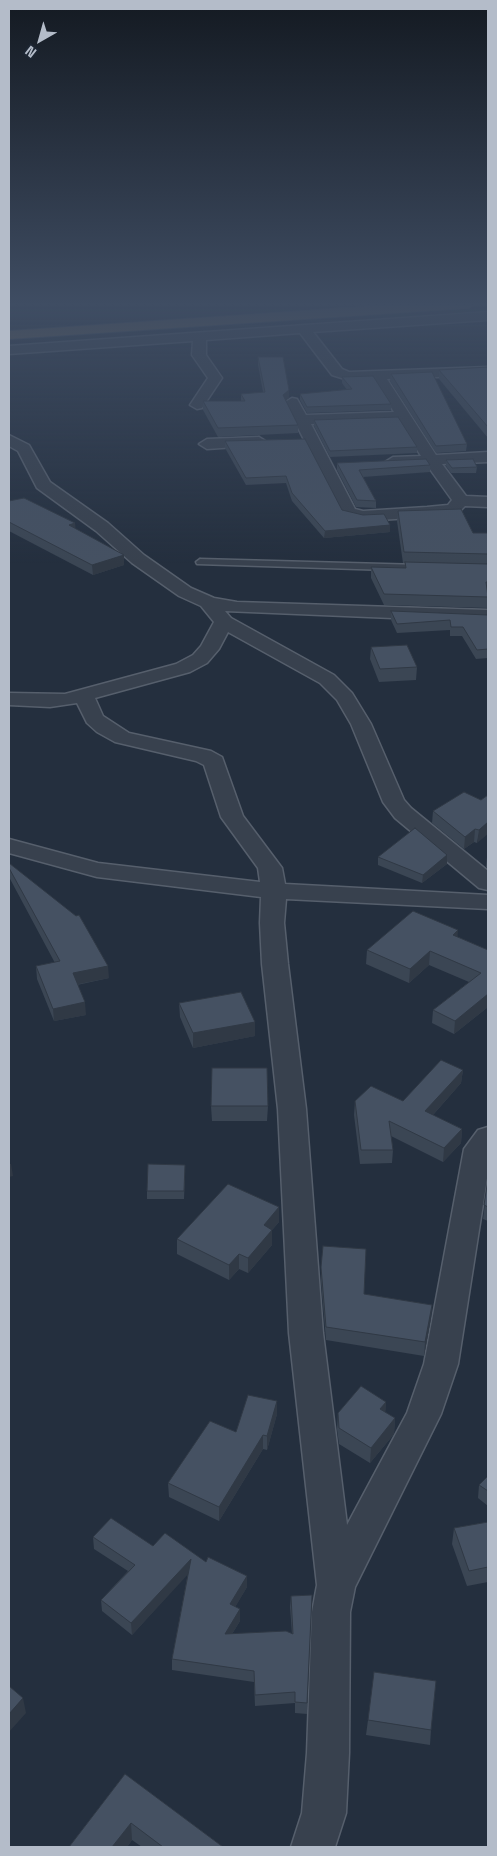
<!DOCTYPE html>
<style>
body{margin:0}
#map{position:relative;width:497px;height:1856px;overflow:hidden;background:#242f3e;font-family:"Space Grotesk",sans-serif}
canvas{display:block}
.frame{position:absolute;inset:0;border:10px solid #b4bcc9;pointer-events:none}
.north{position:absolute;left:15px;top:15px;width:50px;height:50px;-webkit-text-stroke:4px #1d2633;paint-order:stroke;rotate:218deg;font-size:14px;font-weight:700;line-height:20px;text-align:center;color:#b4bcc9}
.north::after{content:'';display:block;margin:auto;width:18px;height:22px;background:#b4bcc9;clip-path:polygon(50% 0,100% 100%,50% 72%,0 100%)}
</style>
<div id="map">
<canvas width="497" height="1856"></canvas>
<div class="frame"></div>
<div class="north">N</div>
</div>
<script>
const ctx = document.querySelector('canvas').getContext('2d');
ctx.lineJoin = 'round';
function poly(rows) {
  const path = new Path2D();
  for (const r of rows) {
    path.moveTo(r[0], r[1]);
    for (let i = 2; i < r.length; i += 2) path.lineTo(r[i], r[i + 1]);
  }
  return path;
}
function trace(path, color, width, dash) {
  ctx.strokeStyle = color;
  ctx.lineWidth = width;
  ctx.lineCap = dash ? 'butt' : 'round';
  ctx.setLineDash(dash || []);
  ctx.stroke(path);
}
function fillPath(path, color) {
  ctx.fillStyle = color;
  ctx.fill(path, 'evenodd');
}
const lane = poly([
 [200,559,421,565,425,568,421,571,197,564,196,562,200,559]
]);
const street = poly([
 [488,312,488,320,313,332,342,369,349,372,488,367,488,375,387,379,436,455,488,452,488,462,442,464,466,496,488,497,488,507,465,506,459,512,427,517,363,521,343,517,285,402,292,398,297,399,306,415,394,412,373,379,348,380,332,375,300,333,206,340,206,355,222,378,202,408,197,409,190,405,208,378,192,355,193,341,9,354,9,346,488,312],
 [399,421,421,456,393,457,385,462,393,467,427,465,452,500,448,505,427,507,363,511,355,509,311,424,399,421],
 [9,435,29,445,50,482,108,523,144,555,191,588,214,598,237,602,488,610,488,622,225,611,231,618,334,675,352,693,371,724,404,800,411,808,488,871,488,890,479,888,395,818,383,802,351,724,337,700,320,683,228,632,219,649,207,663,190,672,95,698,103,716,129,733,211,751,222,757,243,816,282,868,285,884,488,895,488,909,286,899,284,923,288,964,306,1109,323,1333,347,1525,407,1413,424,1364,464,1149,478,1130,488,1127,488,1172,458,1364,441,1414,355,1587,350,1612,349,1753,346,1813,335,1847,291,1847,302,1813,307,1753,312,1612,317,1585,289,1333,278,1109,262,964,260,923,261,897,97,877,9,853,9,839,98,863,260,882,258,868,221,817,204,765,196,761,115,742,97,732,87,723,77,703,50,707,9,705,9,693,65,694,176,664,193,655,201,646,214,622,201,606,179,596,132,563,96,531,37,488,18,451,9,446,9,435],
 [259,437,267,442,264,445,207,449,199,444,207,439,259,437]
]);
const highway = poly([
 [403,304,475,304,469,308,9,339,9,331,403,304]
]);
trace(lane, '#565f6c', 3);
trace(street, '#565f6c', 3);
trace(highway, '#434c59', 2);
fillPath(lane, '#38414e');
fillPath(street, '#38414e');
fillPath(highway, '#746855');
fillPath(poly([
 [258,357,289,390,289,398,286,400,298,425,298,433,218,437,203,410,203,401,241,401,241,394,263,392,258,365],
 [488,367,488,438,439,379,439,370],
 [391,374,467,444,466,451,436,453,390,381],
 [342,377,391,404,391,410,307,413,300,400,300,394,347,390,342,383],
 [314,420,417,447,417,453,330,457,314,426],
 [305,439,342,510,390,532,324,538,292,501,286,483,246,485,225,448,225,441],
 [446,460,477,467,476,473,451,473,446,466],
 [337,463,430,465,430,472,363,477,376,501,376,508,356,507,337,470],
 [9,501,124,565,93,575,9,531],
 [398,511,473,533,488,533,488,608,384,605,371,578,371,567,405,568,405,563,403,563,397,521],
 [391,611,488,615,488,658,476,659,462,636,450,636,450,630,397,633,391,620],
 [371,647,417,667,416,680,379,682,370,659],
 [488,795,477,843,474,842,464,849,432,823,433,811,481,800],
 [488,852,488,869,486,867,487,857],
 [378,857,447,864,422,883,378,865],
 [9,863,109,978,77,985,86,1015,54,1021,37,979,36,966,55,963,9,877],
 [458,937,488,950,488,1007,454,1034,432,1023,433,1010,469,982,429,965,409,983,366,964,367,950],
 [179,1003,255,1022,255,1036,193,1048,180,1017],
 [463,1070,461,1083,433,1115,462,1129,461,1143,443,1162,391,1136,393,1150,392,1163,360,1164,354,1115,355,1101,403,1101],
 [211,1106,268,1106,267,1121,212,1121],
 [185,1173,184,1199,147,1199,147,1191],
 [488,1179,488,1221,483,1219],
 [279,1207,279,1222,272,1230,272,1245,248,1273,239,1269,229,1280,177,1254,177,1239],
 [321,1267,364,1294,432,1305,431,1318,424,1356,326,1340,321,1281],
 [386,1402,385,1413,395,1418,394,1434,370,1463,339,1444,337,1429,338,1413],
 [277,1414,267,1450,263,1449,219,1521,169,1497,168,1483,236,1432],
 [488,1476,488,1506,478,1498,479,1485],
 [488,1522,488,1582,467,1586,452,1544,454,1528],
 [93,1537,153,1546,206,1562,247,1587,235,1607,240,1621,232,1634,292,1634,290,1607,291,1596,312,1595,307,1714,295,1713,295,1703,255,1706,254,1682,172,1670,172,1659,188,1573,132,1635,102,1611,101,1600,128,1571,94,1549],
 [368,1720,431,1730,430,1745,366,1735],
 [125,1774,223,1847,142,1847,132,1840,127,1847,69,1847]
]), '#3b4654');
fillPath(poly([
 [289,390,289,398,283,403,283,395],
 [75,523,76,533,69,525],
 [390,525,390,532,324,538,325,531],
 [124,555,124,565,93,575,92,565],
 [488,822,488,834,477,843,479,830],
 [475,829,474,842,464,849,465,837],
 [447,855,447,864,422,883,423,875],
 [458,930,457,944,453,935],
 [430,951,429,965,409,983,410,969],
 [108,966,109,978,74,985,73,973],
 [488,994,488,1007,454,1034,455,1021],
 [85,1002,86,1015,54,1021,53,1009],
 [255,1022,255,1036,193,1048,193,1033],
 [463,1070,461,1083,424,1125,425,1111],
 [462,1129,461,1143,443,1162,444,1148],
 [9,1164,11,1164,13,1176,9,1177],
 [279,1207,279,1222,272,1230,272,1245,248,1273,248,1258,264,1225],
 [239,1254,239,1269,229,1280,229,1265],
 [432,1305,431,1318,424,1356,425,1342],
 [277,1401,277,1414,267,1450,267,1436],
 [386,1402,385,1417,380,1409],
 [395,1418,394,1434,370,1463,371,1448],
 [263,1435,263,1449,219,1521,219,1507],
 [191,1559,192,1570,132,1635,131,1623],
 [247,1576,247,1587,230,1616,230,1604],
 [240,1609,240,1621,225,1645,225,1634],
 [23,1698,26,1713,9,1732,9,1714],
 [131,1823,132,1840,127,1847,112,1847]
]), '#303945');
const building = poly([
 [258,357,283,357,289,390,283,395,298,425,218,428,203,401,245,401,241,394,265,392,258,357],
 [488,367,488,427,439,370,488,367],
 [432,372,467,444,436,446,391,374,432,372],
 [373,376,391,404,307,407,300,394,352,389,342,377,373,376],
 [398,417,417,447,330,451,314,420,398,417],
 [305,439,342,510,363,515,384,514,390,525,325,531,292,493,286,476,246,478,225,441,305,439],
 [426,459,430,465,359,470,376,501,357,500,337,463,426,459],
 [473,459,477,467,452,468,446,460,473,459],
 [24,498,75,523,69,525,124,555,92,565,9,522,9,501,24,498],
 [461,509,473,533,488,533,488,554,404,552,398,511,461,509],
 [405,562,488,564,488,582,486,582,488,597,384,594,371,567,406,568,405,562],
 [391,611,488,615,488,649,477,650,463,627,451,627,450,620,397,624,391,611],
 [407,645,417,667,380,669,371,647,407,645],
 [464,792,481,800,488,795,488,822,479,830,475,829,465,837,433,811,464,792],
 [415,828,447,855,423,875,378,857,415,828],
 [9,863,76,916,79,915,108,966,73,973,85,1002,53,1009,36,966,60,961,9,868,9,863],
 [413,911,458,930,453,935,488,950,488,994,455,1021,433,1010,481,973,430,951,410,969,367,950,413,911],
 [241,992,255,1022,193,1033,179,1003,241,992],
 [441,1060,463,1070,425,1111,462,1129,444,1148,389,1121,393,1150,361,1150,355,1101,371,1086,403,1101,441,1060],
 [212,1068,267,1068,268,1106,211,1106,212,1068],
 [148,1164,185,1165,184,1191,147,1191,148,1164],
 [488,1179,488,1207,484,1205,488,1179],
 [228,1184,279,1207,264,1225,272,1230,248,1258,239,1254,229,1265,177,1239,228,1184],
 [323,1246,366,1249,364,1294,432,1305,425,1342,326,1327,321,1267,323,1246],
 [361,1386,386,1402,380,1409,395,1418,371,1448,339,1428,338,1413,361,1386],
 [248,1395,277,1401,267,1436,263,1435,219,1507,168,1483,210,1421,236,1432,248,1395],
 [488,1476,488,1491,479,1485,488,1476],
 [111,1518,153,1546,165,1533,206,1562,208,1557,247,1576,230,1604,240,1609,225,1634,286,1631,293,1634,291,1596,312,1595,307,1703,295,1702,295,1692,255,1695,254,1671,172,1659,191,1559,131,1623,101,1600,135,1565,93,1537,111,1518],
 [488,1522,488,1567,469,1571,454,1528,488,1522],
 [374,1672,436,1681,431,1730,368,1720,374,1672],
 [9,1686,23,1698,9,1714,9,1686],
 [125,1774,223,1847,163,1847,131,1823,112,1847,69,1847,125,1774]
]);
fillPath(building, '#455162');
trace(building, '#303945', 1);
const sky = ctx.createLinearGradient(0, 0, 0, 564);
sky.addColorStop(0, '#141a22');
sky.addColorStop(0.54, '#3f4d63');
sky.addColorStop(1, '#3f4d6300');
ctx.fillStyle = sky;
ctx.fillRect(0, 0, 497, 564);
</script>
